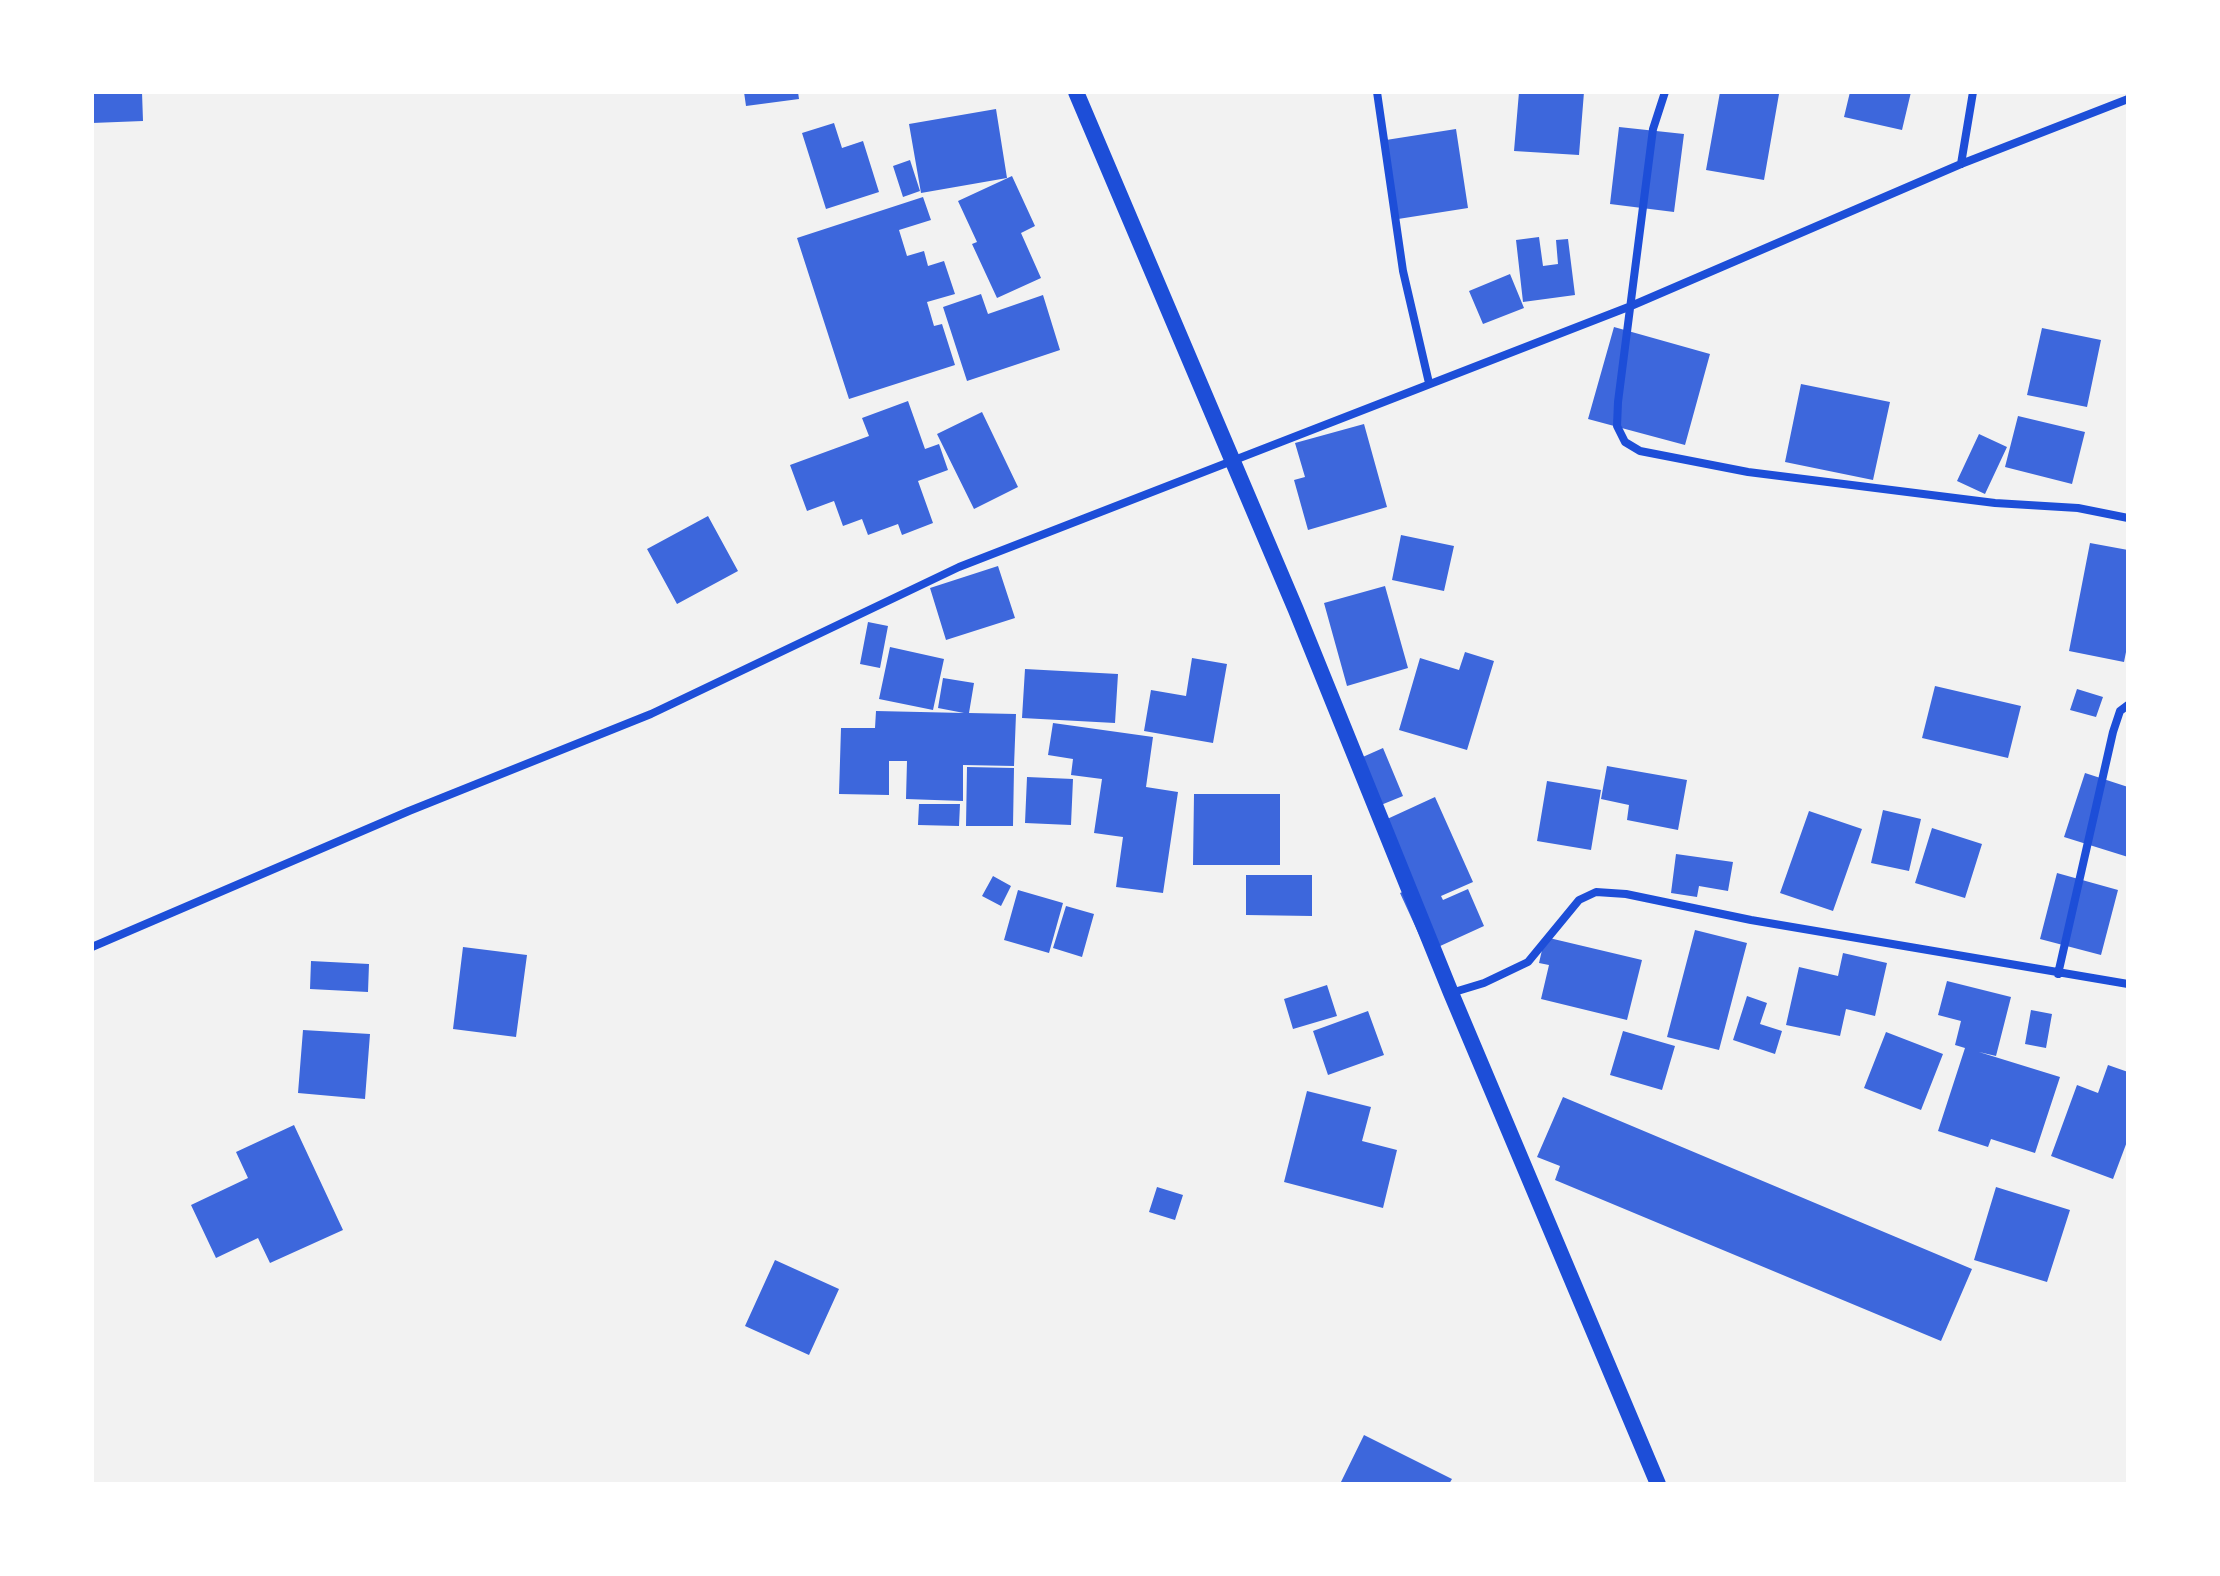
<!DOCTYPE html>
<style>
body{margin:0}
#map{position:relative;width:2220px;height:1576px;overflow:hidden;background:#f2f2f2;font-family:"Open Sans",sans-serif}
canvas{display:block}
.frame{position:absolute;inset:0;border:94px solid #fff;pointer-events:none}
</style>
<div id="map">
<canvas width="2220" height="1576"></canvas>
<div class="frame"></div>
</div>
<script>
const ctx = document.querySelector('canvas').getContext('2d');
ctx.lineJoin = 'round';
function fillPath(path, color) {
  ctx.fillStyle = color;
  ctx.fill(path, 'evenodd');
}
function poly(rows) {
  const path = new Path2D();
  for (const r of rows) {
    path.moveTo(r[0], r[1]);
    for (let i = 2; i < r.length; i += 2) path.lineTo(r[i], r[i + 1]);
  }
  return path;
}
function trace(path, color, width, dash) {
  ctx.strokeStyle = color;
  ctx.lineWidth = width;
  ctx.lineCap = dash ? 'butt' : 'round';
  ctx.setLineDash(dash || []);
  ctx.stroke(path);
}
fillPath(poly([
 [92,92,142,92,143,121,92,123],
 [744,92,798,92,799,99,746,106],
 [1519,92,1584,92,1579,155,1514,151],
 [1720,92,1779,94,1764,180,1706,170],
 [1850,92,1911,92,1902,130,1844,117],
 [996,109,1007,178,921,193,909,124],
 [834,123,842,148,863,141,879,192,826,209,802,133],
 [1619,127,1684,134,1674,212,1610,204],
 [1456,129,1468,208,1398,219,1386,140],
 [910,160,920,191,903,197,893,166],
 [1012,176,1035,226,1021,233,1041,278,997,298,972,244,977,242,958,201],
 [923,197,931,220,899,230,907,256,924,251,928,266,944,261,955,294,927,302,934,326,942,324,955,365,849,399,797,238],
 [1539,237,1543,266,1558,264,1556,240,1568,239,1575,295,1523,302,1516,240],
 [1510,274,1524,308,1483,324,1469,291],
 [981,294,988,314,1043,295,1060,350,967,381,943,307],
 [1614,327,1710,354,1685,445,1588,419],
 [2042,328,2101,340,2087,407,2027,395],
 [1801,384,1890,402,1873,480,1785,462],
 [908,401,925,449,939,444,948,470,918,481,933,523,902,535,898,524,868,535,862,519,843,526,834,501,807,511,790,465,869,436,862,418],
 [982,412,1018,487,974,509,937,434],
 [2018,416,2085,432,2072,484,2005,467],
 [1364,424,1387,507,1308,530,1294,480,1305,477,1295,443],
 [1979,434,2007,447,1985,494,1957,481],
 [708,516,738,571,677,604,647,549],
 [1401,535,1454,546,1444,591,1392,580],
 [2090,543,2128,550,2128,642,2124,662,2069,651],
 [998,566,1015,618,946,640,930,588],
 [1385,586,1408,668,1347,686,1324,603],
 [868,622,888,626,880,668,860,664],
 [890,647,944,659,933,710,879,699],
 [1465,652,1494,661,1467,750,1399,730,1420,658,1459,670],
 [1192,658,1227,664,1213,743,1144,731,1151,690,1186,696],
 [1025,669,1118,674,1115,723,1022,718],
 [943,678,974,683,969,713,1016,714,1014,766,963,765,963,801,906,799,907,761,889,761,889,795,839,794,841,728,875,728,876,711,964,713,938,708],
 [1935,686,2021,706,2008,758,1922,738],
 [2077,689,2103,697,2096,717,2070,710],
 [1053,723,1153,737,1146,787,1178,792,1163,893,1116,887,1123,837,1094,833,1102,779,1071,775,1073,759,1048,755],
 [1383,748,1403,796,1376,807,1356,760],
 [1607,766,1687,780,1678,830,1627,820,1629,805,1601,799],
 [967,767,1014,768,1013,826,966,826],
 [2085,773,2128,787,2128,857,2064,837],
 [1027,777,1073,779,1071,825,1025,823],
 [1547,781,1601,790,1591,850,1537,841],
 [1194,794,1280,794,1280,865,1193,865],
 [1435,797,1473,882,1441,896,1443,900,1468,889,1484,926,1427,952,1400,893,1415,887,1385,820],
 [919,804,960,804,959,826,918,825],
 [1883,810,1921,819,1909,871,1871,863],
 [1809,811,1862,829,1833,911,1780,893],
 [1932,828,1982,844,1965,898,1915,883],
 [1676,854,1733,862,1728,891,1699,886,1697,897,1671,893],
 [2057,873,2118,890,2101,955,2040,939],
 [1246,875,1312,875,1312,916,1246,915],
 [993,876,1011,886,1001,906,982,896],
 [1018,890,1063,903,1049,953,1004,940],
 [1066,906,1094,914,1082,957,1053,948],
 [1695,930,1747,943,1719,1050,1667,1037],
 [1545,937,1642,960,1627,1020,1541,999,1549,965,1539,963],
 [463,947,527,955,516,1037,453,1029],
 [1843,953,1887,963,1875,1016,1846,1009,1840,1036,1786,1025,1799,967,1838,976],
 [311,961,369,964,368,992,310,989],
 [1947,981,2011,997,1996,1056,1979,1052,2060,1077,2035,1153,1991,1139,1988,1147,1938,1131,1965,1048,1955,1045,1961,1021,1938,1015],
 [1327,985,1337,1016,1293,1029,1284,999],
 [1747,996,1767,1003,1760,1024,1782,1031,1775,1054,1733,1040],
 [2031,1010,2052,1014,2046,1048,2025,1044],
 [1368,1011,1384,1055,1328,1075,1313,1031],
 [303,1030,370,1034,365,1099,298,1093],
 [1623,1031,1675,1046,1662,1090,1610,1075],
 [1886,1032,1943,1054,1921,1110,1864,1088],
 [2108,1065,2128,1072,2128,1139,2113,1179,2051,1156,2077,1085,2098,1093],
 [1307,1091,1371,1107,1362,1141,1397,1150,1383,1208,1284,1182],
 [1563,1097,1972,1269,1941,1341,1555,1180,1560,1166,1537,1157],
 [294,1125,343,1230,270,1263,258,1238,216,1258,191,1205,248,1178,236,1152],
 [1157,1187,1183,1195,1175,1220,1149,1212],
 [1996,1187,2070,1210,2047,1282,1974,1260],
 [775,1260,839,1289,809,1355,745,1326],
 [1364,1435,1452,1479,1449,1484,1340,1484]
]), '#3d67dc');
trace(poly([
 [1377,92,1403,271,1429,383],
 [1665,92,1653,129,1618,402,1617,426,1625,442,1640,451,1748,472,1995,503,2078,508,2128,518],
 [1961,164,1973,92],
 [92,947,409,811,651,714,959,567,1631,306,1961,164,2128,99],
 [2058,974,2113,732,2120,711,2128,705],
 [1451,993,1484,983,1528,962,1579,900,1596,892,1626,894,1751,920,2128,984]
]), '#1d4ed8', 8);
trace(poly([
 [1076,92,1296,610,1451,993,1658,1484]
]), '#1d4ed8', 16);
</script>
